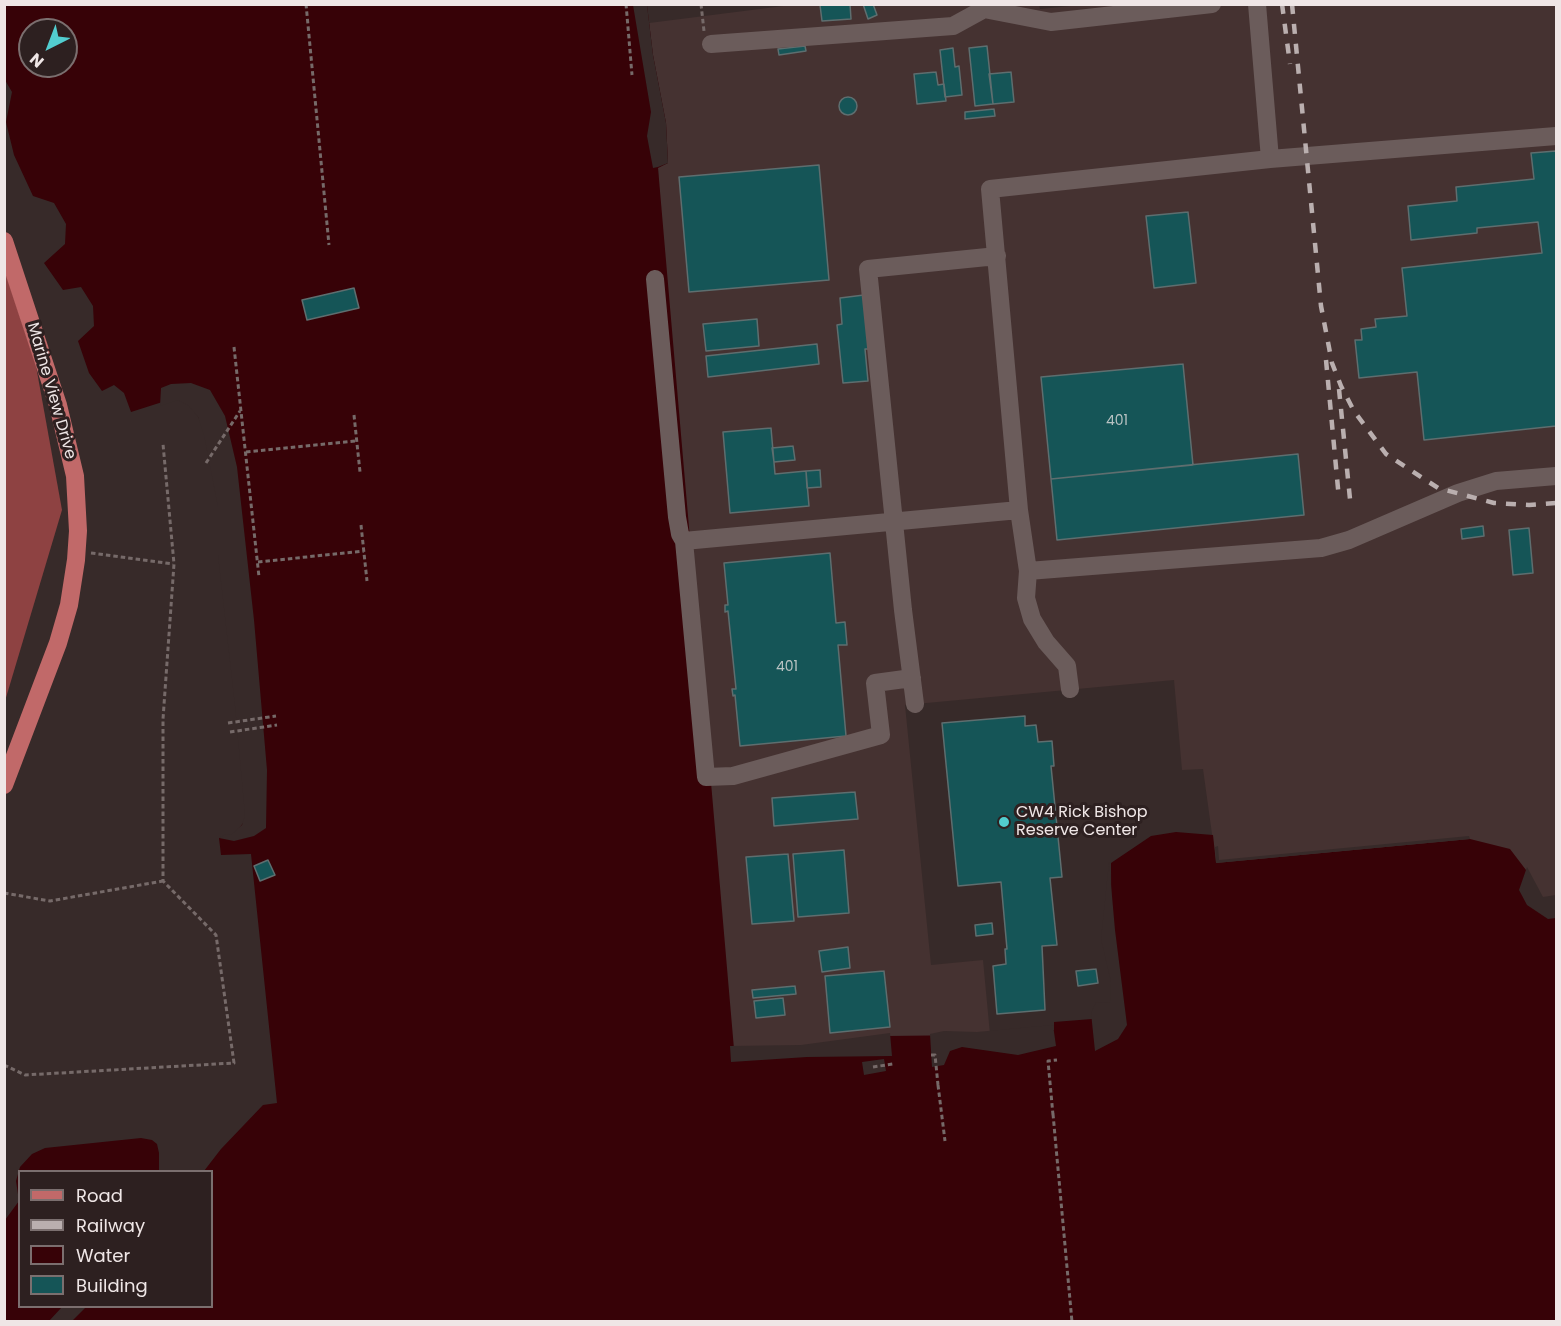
<!DOCTYPE html>
<style>
body{margin:0}
#map{position:relative;width:1561px;height:1326px;overflow:hidden;background:#372a29;font-family:Poppins,sans-serif}
canvas{display:block}
.frame{position:absolute;inset:0;border:6px solid #efe6e6;pointer-events:none}
.legend{position:absolute;left:18px;top:1170px;width:195px;height:138px;box-sizing:border-box;background:#2d2020;border:2px solid #7b6f6f;margin:0;padding:8px 10px;list-style:none;font-size:18px;color:#efe6e6}
.legend li{display:flex;align-items:center;gap:12px;height:30px}
.legend b{width:30px;border:2px solid #7b6f6f}
.north{position:absolute;left:18px;top:18px;width:60px;height:60px;box-sizing:border-box;background:#2d2020;border:2px solid #7b6f6f;border-radius:50%;rotate:222deg;font-size:16px;font-weight:700;line-height:24px;text-align:center;color:#efe6e6}
.north::after{content:'';display:block;margin:auto;width:21px;height:27px;background:#52cdcf;clip-path:polygon(50% 0,100% 100%,50% 72%,0 100%)}
</style>
<div id="map">
<canvas width="1561" height="1326"></canvas>
<div class="frame"></div>
<ul class="legend">
<li><b style="height:8px;background:#c16969"></b>Road</li>
<li><b style="height:8px;background:#baafaf"></b>Railway</li>
<li><b style="height:16px;background:#370207"></b>Water</li>
<li><b style="height:16px;background:#155557"></b>Building</li>
</ul>
<div class="north">N</div>
</div>
<script>
const ctx = document.querySelector('canvas').getContext('2d');
ctx.lineJoin = 'round';
function fillPath(path, color) {
  ctx.fillStyle = color;
  ctx.fill(path, 'evenodd');
}
function poly(rows) {
  const path = new Path2D();
  for (const r of rows) {
    if (r.length === 3) {
      path.moveTo(r[0] + r[2], r[1]);
      path.arc(r[0], r[1], r[2], 0, 2 * Math.PI);
      continue;
    }
    path.moveTo(r[0], r[1]);
    for (let i = 2; i < r.length; i += 2) path.lineTo(r[i], r[i + 1]);
  }
  return path;
}
function trace(path, color, width, dash) {
  ctx.strokeStyle = color;
  ctx.lineWidth = width;
  ctx.lineCap = dash ? 'butt' : 'round';
  ctx.setLineDash(dash || []);
  ctx.stroke(path);
}
function write(font, color, halo, rows, align = 'center') {
  ctx.font = font + ' Poppins,sans-serif';
  ctx.lineWidth = 6;
  ctx.setLineDash([]);
  ctx.textBaseline = 'middle';
  ctx.strokeStyle = halo;
  ctx.fillStyle = color;
  for (const [text, x, y, turn = 0] of rows) {
    ctx.save();
    ctx.translate(x, y);
    ctx.rotate((+turn || 0) * Math.PI / 180);
    ctx.textAlign = isNaN(turn) ? turn : align;
    if (halo) ctx.strokeText(text, 0, 0);
    ctx.fillText(text, 0, 0);
    ctx.restore();
  }
}
fillPath(poly([
 [799,4,1039,4,1040,9,1091,4,1556,5,1556,898,1541,901,1216,863,1203,769,1182,770,1174,680,905,705,931,965,983,960,990,1034,716,1321,658,167,668,163,666,123,653,55,649,23]
]), '#453231');
fillPath(poly([
 [5,271,36,366,62,510,5,701]
]), '#8e4242');
fillPath(poly([
 [4,5,647,5,653,55,666,123,668,163,658,168,734,1049,801,1048,886,1036,977,1035,1054,1030,1054,1022,1092,1019,1098,1005,1112,1007,1111,863,1151,836,1176,832,1213,835,1216,863,1470,839,1510,849,1526,870,1541,900,1556,898,1556,1321,72,1321,86,1307,212,1306,212,1172,204,1171,221,1149,263,1105,277,1103,251,854,221,855,219,838,233,837,248,816,221,507,207,434,191,403,178,397,131,412,124,393,114,385,102,391,89,373,78,341,94,326,93,306,81,287,63,290,44,263,65,244,66,224,54,203,33,196,14,155,6,122,12,92,5,80],
 [30,30,66,30,66,66,30,66],
 [141,1138,152,1140,157,1144,159,1153,159,1171,20,1172,20,1306,62,1307,49,1321,5,1321,5,1220,19,1201,16,1181,20,1167,32,1154,45,1148]
]), '#370207');
fillPath(poly([
 [633,5,647,5,653,55,666,123,668,163,658,167,653,168,647,136,651,112],
 [191,383,210,390,225,416,237,467,254,620,267,770,266,828,254,836,234,841,219,838,224,835,232,834,242,825,245,815,235,706,218,555,218,507,204,435,198,417,189,406,178,400,160,406,161,388,171,384],
 [1469,836,1470,839,1216,863,1215,847,1218,846,1219,860],
 [1109,862,1115,930,1127,1025,1118,1039,1095,1051,1091,1013,1096,1002,1110,1003,1111,982,1101,939],
 [1527,867,1543,897,1556,895,1556,918,1548,919,1527,905,1519,890],
 [1053,1025,1056,1046,1018,1055,962,1047,950,1051,944,1065,932,1067,930,1034,944,1031,977,1032],
 [890,1033,892,1056,807,1057,731,1062,730,1046,801,1045],
 [884,1059,886,1071,864,1075,862,1062]
]), '#372a29');
const building = poly([
 [850,4,851,19,822,21,820,5,850,4],
 [863,4,873,4,877,15,868,19,863,4],
 [805,46,806,51,779,55,778,49,805,46],
 [987,46,993,104,975,106,969,48,987,46],
 [953,48,955,67,959,66,962,95,945,97,940,50,953,48],
 [936,72,938,85,944,84,946,101,917,104,914,74,936,72],
 [1011,72,1014,102,993,104,989,74,1011,72],
 [848,106,9],
 [994,109,995,116,965,119,965,112,994,109],
 [1556,151,1556,426,1424,440,1417,372,1359,378,1355,340,1362,340,1361,329,1376,327,1375,319,1407,316,1402,268,1542,253,1538,222,1477,228,1477,233,1411,240,1408,206,1457,201,1456,187,1534,179,1531,153,1556,151],
 [819,165,829,280,689,292,679,177,819,165],
 [1188,212,1196,283,1154,288,1146,216,1188,212],
 [354,288,359,308,307,320,302,300,354,288],
 [864,295,869,349,865,349,868,381,843,383,837,325,842,324,840,298,864,295],
 [757,319,759,346,706,351,703,324,757,319],
 [817,344,819,364,708,377,706,356,817,344],
 [1183,364,1193,465,1051,479,1041,377,1183,364],
 [771,428,775,474,806,471,809,506,730,513,723,432,771,428],
 [793,446,795,460,774,462,772,448,793,446],
 [1298,454,1304,515,1057,540,1051,479,1298,454],
 [820,470,821,487,807,488,806,471,820,470],
 [1483,526,1484,536,1462,539,1461,529,1483,526],
 [1529,528,1533,573,1513,575,1509,530,1529,528],
 [830,553,836,623,845,622,847,645,838,645,846,736,740,746,735,695,733,696,732,689,736,689,728,611,725,612,725,605,728,605,724,563,830,553],
 [1025,716,1025,726,1036,725,1038,742,1052,741,1054,766,1051,766,1062,877,1050,878,1057,945,1042,946,1045,1010,997,1014,993,966,1006,964,1005,949,1007,949,1001,882,958,886,942,723,1025,716],
 [855,792,858,819,774,826,772,798,855,792],
 [844,850,849,913,798,917,793,854,844,850],
 [788,854,794,921,752,924,746,857,788,854],
 [268,860,275,875,260,881,254,866,268,860],
 [992,923,993,934,976,936,975,925,992,923],
 [848,947,850,968,822,972,819,951,848,947],
 [1096,969,1098,983,1078,986,1076,971,1096,969],
 [884,971,890,1027,830,1033,825,976,884,971],
 [795,986,796,994,753,998,752,990,795,986],
 [783,998,785,1015,756,1018,754,1001,783,998]
]);
fillPath(building, '#155557');
trace(building, '#5e6e6f', 1.5);
trace(poly([
 [306,4,329,245],
 [626,4,632,75],
 [701,4,704,31],
 [234,347,259,577],
 [354,415,360,472],
 [246,452,356,441],
 [206,463,240,411],
 [361,525,367,581],
 [91,553,173,564],
 [258,562,364,551],
 [228,723,276,716],
 [230,732,277,725],
 [4,893,50,901,163,881],
 [931,1055,935,1055,938,1085],
 [4,1065,25,1075,234,1063,216,935,163,881,163,719,174,564,163,444],
 [873,1067,893,1064],
 [938,1085,945,1141],
 [1053,1114,1072,1322],
 [1053,1115,1048,1061,1057,1060]
]), '#766a69', 3, [4.5, 3]);
trace(poly([
 [980,4,984,9,1051,22,1212,4],
 [1257,4,1270,159],
 [711,44,953,26,984,9],
 [655,279,677,517,680,534,684,541],
 [1028,571,1321,548,1349,540,1458,493,1496,481,1556,476],
 [912,678,875,683,881,735,733,776,706,777,684,541,1019,510],
 [1070,689,1067,666,1046,642,1032,619,1026,598,1028,571,1019,510,990,189,1270,159,1556,136],
 [915,704,903,610,868,269,997,256]
]), '#6b5c5b', 18);
trace(poly([
 [4,241,58,405,75,476,78,531,76,560,69,605,58,643,4,785]
]), '#c16969', 18);
trace(poly([
 [1282,4,1290,64],
 [1292,4,1321,306,1332,363,1341,386,1354,411,1386,454,1438,488,1494,503,1529,505,1556,503],
 [1326,360,1339,499],
 [1339,389,1350,499]
]), '#baafaf', 4.5, [10, 10]);
for (const [x, y, r, color] of [
 [1004,822,6,"#52cdcf"]
]) {
  const dot = new Path2D();
  dot.arc(x, y, r, 0, 2 * Math.PI);
  ctx.fillStyle = color;
  ctx.fill(dot);
  trace(dot, '#2d2020', 2);
}
write('14px', '#b8c2c2', null, [
 ["401",1117,421],
 ["401",787,667]
]);
write('16px', '#efe6e6', '#2d2020', [
 ["Marine View Drive",51,391,74]
]);
write('16px', '#efe6e6', '#2d2020', [
 ["CW4 Rick Bishop",1016,813],
 ["Reserve Center",1016,831]
], 'left');
</script>
